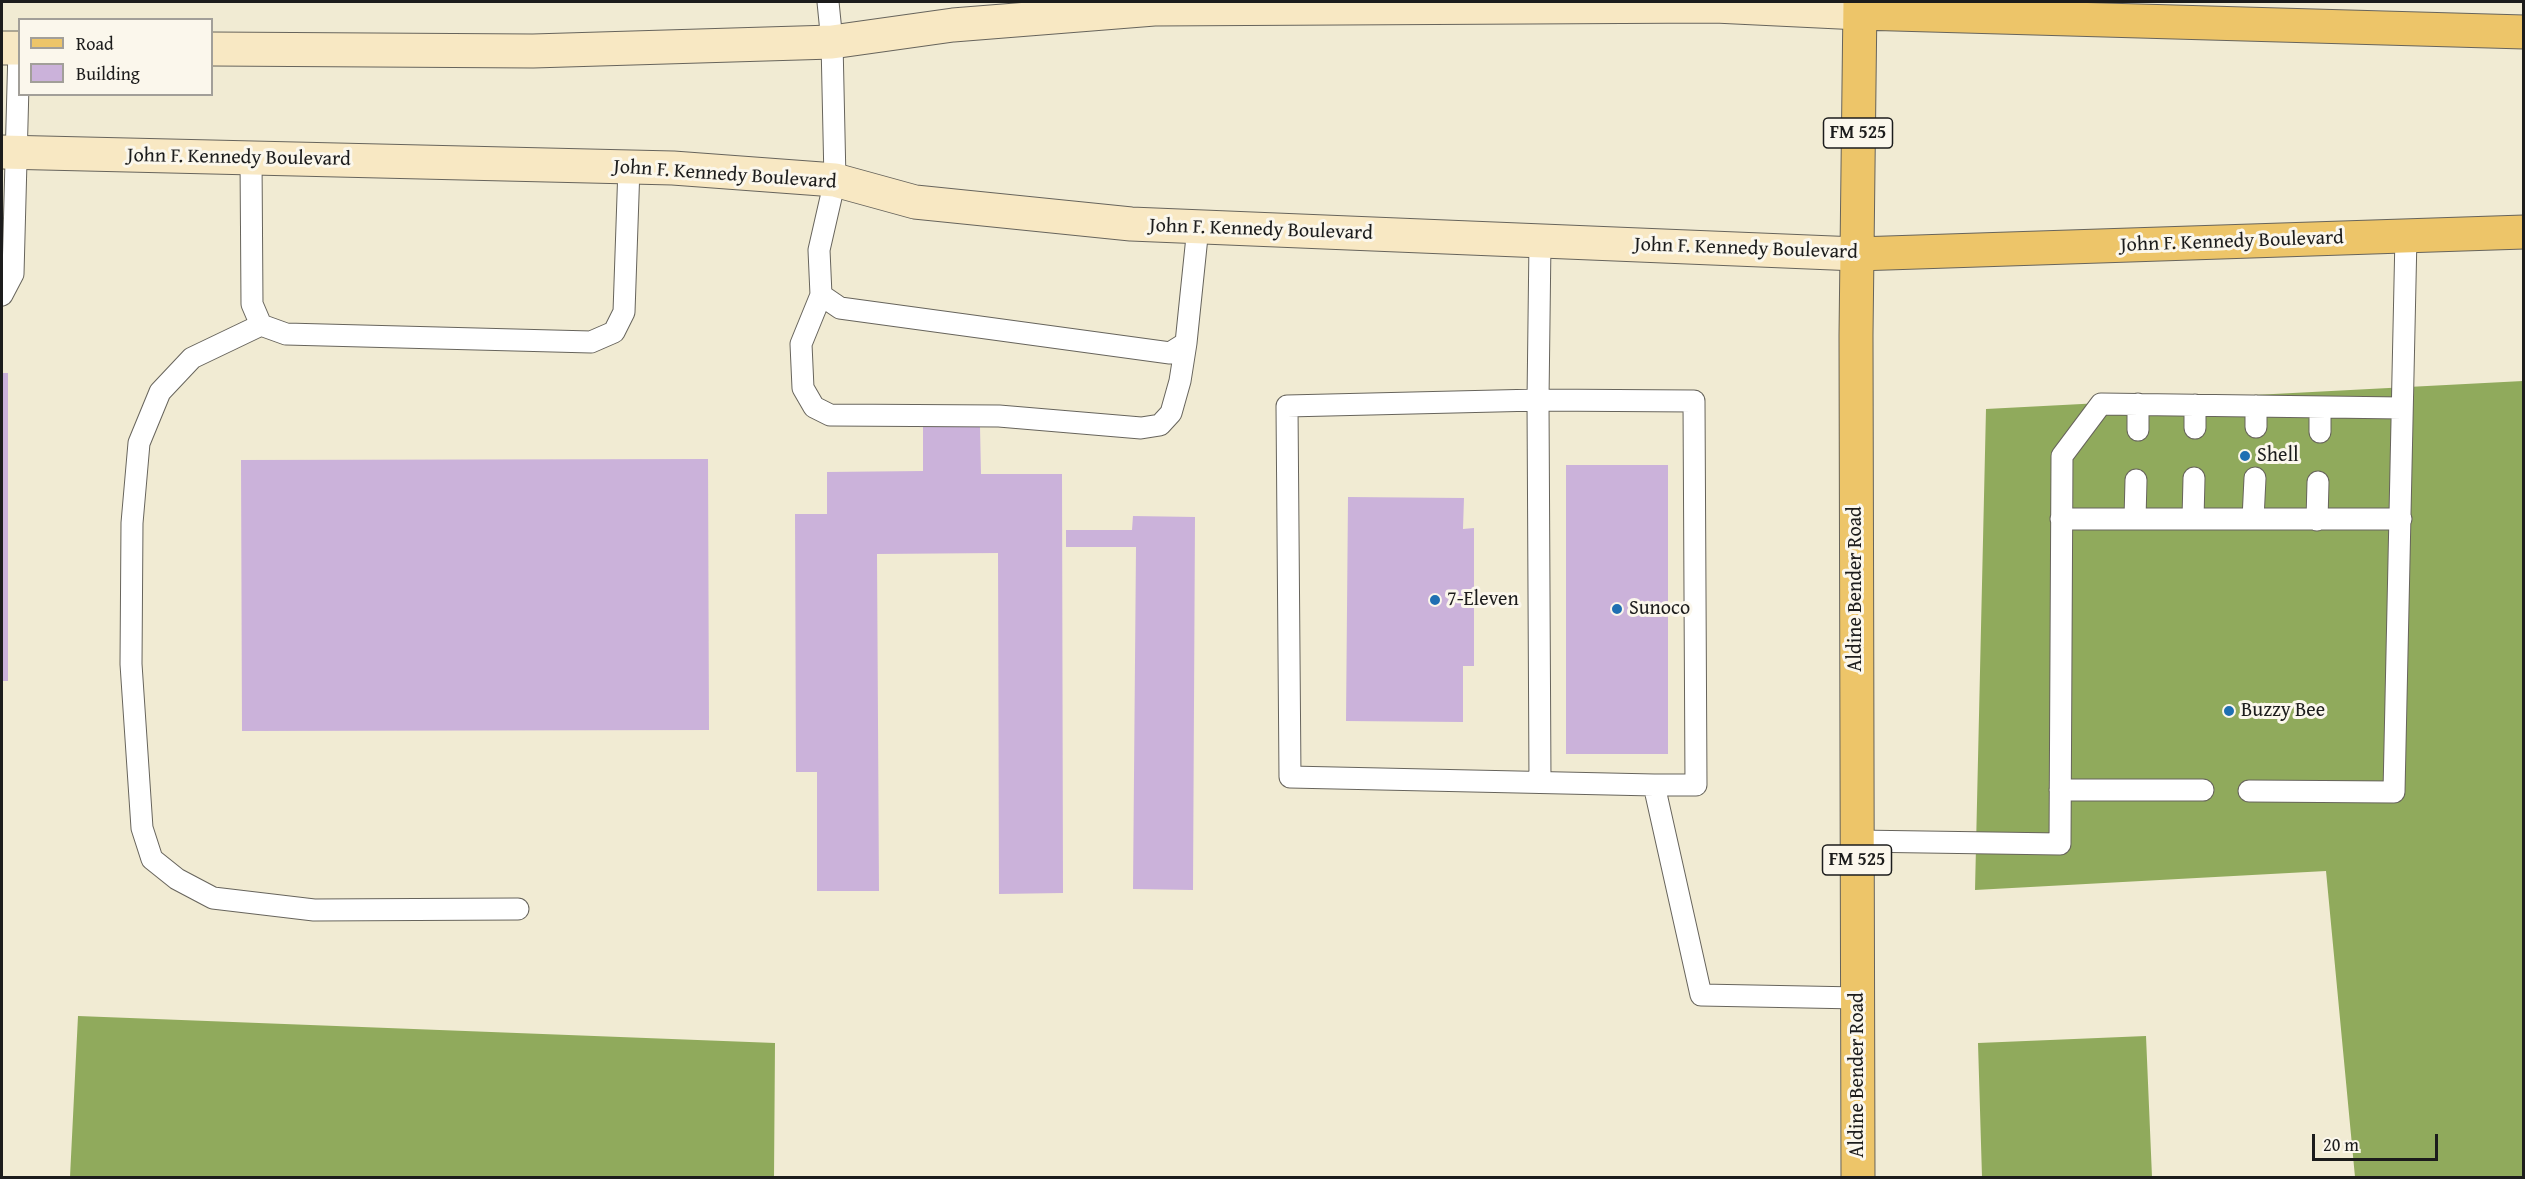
<!DOCTYPE html>
<style>
body{margin:0}
#map{position:relative;width:2525px;height:1179px;overflow:hidden;background:#f1ebd3;font-family:"Gentium Book Plus",serif}
canvas{display:block}
.frame{position:absolute;inset:0;border:3px solid #1c1c1c;pointer-events:none}
.legend{position:absolute;left:18px;top:18px;width:195px;height:78px;box-sizing:border-box;background:#fbf7ec;border:2px solid #a29f99;margin:0;padding:8px 10px;list-style:none;font-size:18px;color:#1c1c1c}
.legend li{display:flex;align-items:center;gap:12px;height:30px}
.legend b{width:30px;border:2px solid #a29f99}
.scale{position:absolute;left:2312px;top:1134px;width:126px;height:27px;box-sizing:border-box;border:3px solid #1c1c1c;border-top:0;padding-left:8px;font-size:18px;line-height:21px;white-space:nowrap;color:#1c1c1c;-webkit-text-stroke:4px #fbf7ec;paint-order:stroke}
</style>
<div id="map">
<canvas width="2525" height="1179"></canvas>
<div class="frame"></div>
<ul class="legend">
<li><b style="height:8px;background:#edc569"></b>Road</li>
<li><b style="height:16px;background:#cbb2da"></b>Building</li>
</ul>
<div class="scale">20 m</div>
</div>
<script>
const ctx = document.querySelector('canvas').getContext('2d');
ctx.lineJoin = 'round';
function fillPath(path, color) {
  ctx.fillStyle = color;
  ctx.fill(path, 'evenodd');
}
function poly(rows) {
  const path = new Path2D();
  for (const r of rows) {
    path.moveTo(r[0], r[1]);
    for (let i = 2; i < r.length; i += 2) path.lineTo(r[i], r[i + 1]);
  }
  return path;
}
function trace(path, color, width, dash) {
  ctx.strokeStyle = color;
  ctx.lineWidth = width;
  ctx.lineCap = dash ? 'butt' : 'round';
  ctx.setLineDash(dash || []);
  ctx.stroke(path);
}
function write(font, color, halo, rows, align = 'center') {
  ctx.font = font + ' "Gentium Book Plus",serif';
  ctx.lineWidth = 6;
  ctx.setLineDash([]);
  ctx.textBaseline = 'middle';
  ctx.strokeStyle = halo;
  ctx.fillStyle = color;
  for (const [text, x, y, turn = 0] of rows) {
    ctx.save();
    ctx.translate(x, y);
    ctx.rotate((+turn || 0) * Math.PI / 180);
    ctx.textAlign = isNaN(turn) ? turn : align;
    if (halo) ctx.strokeText(text, 0, 0);
    ctx.fillText(text, 0, 0);
    ctx.restore();
  }
}
fillPath(poly([
 [2523,381,2523,1177,2355,1177,2326,871,1975,890,1986,409],
 [78,1016,775,1043,774,1177,70,1177],
 [2146,1036,2152,1177,1982,1177,1978,1043]
]), '#90aa5c');
fillPath(poly([
 [2,373,8,373,8,681,2,681],
 [923,427,980,427,981,474,1062,474,1063,893,999,894,998,553,877,554,879,891,817,891,817,772,796,772,795,514,827,514,827,472,923,471],
 [708,459,709,730,242,731,241,460],
 [1566,465,1668,465,1668,754,1566,754],
 [1348,497,1464,498,1463,529,1474,528,1474,666,1463,666,1463,722,1346,721],
 [1133,516,1195,517,1193,890,1133,889,1136,547,1066,547,1066,530,1132,530]
]), '#cbb2da');
const service = poly([
 [828,2,832,42,835,180,819,250,821,295,840,308,1170,353,1186,343,1198,227],
 [251,158,252,304,261,325,286,334,591,342,614,332,624,312,629,167],
 [1540,241,1538,400,1287,406,1290,777,1654,785,1701,995,1858,998],
 [2,295,13,274,19,48],
 [821,295,801,344,803,388,814,407,830,415,999,416,1141,428,1160,425,1171,413,1180,381,1186,343],
 [261,325,192,358,160,392,139,443,132,523,131,664,142,828,152,859,177,879,213,898,314,910,518,909],
 [2256,427,2256,406],
 [2195,428,2195,405],
 [2138,430,2138,404],
 [2320,432,2320,407],
 [2061,519,2401,519],
 [2135,519,2136,480],
 [2193,519,2194,478],
 [2253,519,2255,478],
 [2317,520,2318,482],
 [1540,782,1538,400,1694,401,1696,785,1654,785],
 [2060,790,2203,790],
 [2249,791,2394,792,2406,236],
 [1857,841,2060,844,2062,456,2101,404,2402,408]
]);
const secondary = poly([
 [2,48,20,48],
 [212,49,533,51,832,42,953,25,1154,9,1715,6,1860,13],
 [2,152,673,168,835,180,915,202,1131,224,1857,254]
]);
const primary = poly([
 [1860,13,2524,32],
 [1857,254,2524,232],
 [1858,1178,1856,335,1860,2]
]);
trace(service, '#67645c', 23);
trace(secondary, '#67645c', 35);
trace(primary, '#67645c', 35);
trace(service, '#fff', 21);
trace(secondary, '#f8e8c3', 33);
trace(primary, '#edc569', 33);
for (const [x, y, r, color] of [
 [2245,456,6,"#1f6fb2"],
 [1435,600,6,"#1f6fb2"],
 [1617,609,6,"#1f6fb2"],
 [2229,711,6,"#1f6fb2"]
]) {
  const dot = new Path2D();
  dot.arc(x, y, r, 0, 2 * Math.PI);
  ctx.fillStyle = color;
  ctx.fill(dot);
  trace(dot, '#fbf7ec', 2);
}
for (const [x, y, w] of [
 [1858,133,69],
 [1857,860,69]
]) {
  const box = new Path2D();
  box.roundRect(x - w / 2, y - 15, w, 30, 4.5);
  ctx.fillStyle = '#fbf7ec';
  ctx.fill(box);
  trace(box, '#1c1c1c', 1.5);
}
write('bold 18px', '#1c1c1c', null, [
 ["FM 525",1858,133],
 ["FM 525",1857,860]
]);
write('20px', '#1c1c1c', '#fbf7ec', [
 ["John F. Kennedy Boulevard",239,158,1],
 ["John F. Kennedy Boulevard",725,175,4],
 ["John F. Kennedy Boulevard",1261,230,2],
 ["John F. Kennedy Boulevard",2232,242,-2],
 ["John F. Kennedy Boulevard",1746,249,2],
 ["Aldine Bender Road",1856,589,-90],
 ["Aldine Bender Road",1858,1075,-90]
]);
write('20px', '#1c1c1c', '#fbf7ec', [
 ["Shell",2257,456],
 ["7-Eleven",1447,600],
 ["Sunoco",1629,609],
 ["Buzzy Bee",2241,711]
], 'left');
</script>
